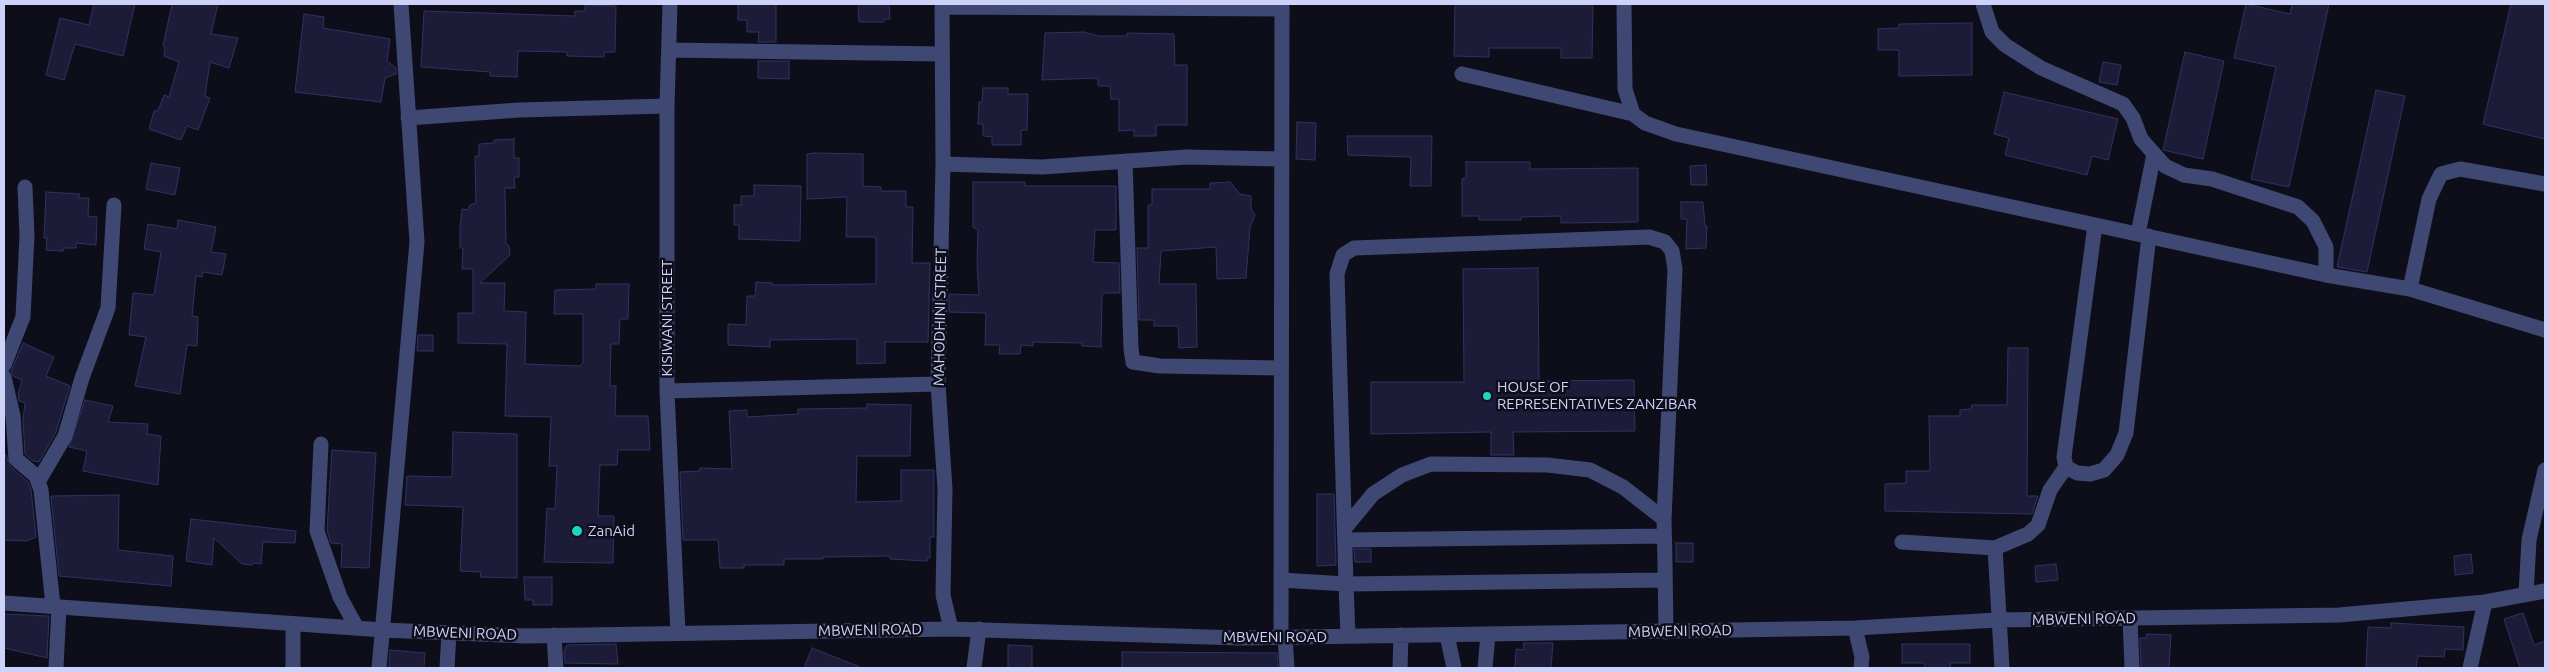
<!DOCTYPE html>
<style>
body{margin:0}
#map{position:relative;width:2549px;height:672px;overflow:hidden;background:#0e0e1b;font-family:Ubuntu,sans-serif}
canvas{display:block}
.frame{position:absolute;inset:0;border:5px solid #ced2f8;pointer-events:none}
</style>
<div id="map">
<canvas width="2549" height="672"></canvas>
<div class="frame"></div>
</div>
<script>
const ctx = document.querySelector('canvas').getContext('2d');
ctx.lineJoin = 'round';
function fillPath(path, color) {
  ctx.fillStyle = color;
  ctx.fill(path, 'evenodd');
}
function poly(rows) {
  const path = new Path2D();
  for (const r of rows) {
    path.moveTo(r[0], r[1]);
    for (let i = 2; i < r.length; i += 2) path.lineTo(r[i], r[i + 1]);
  }
  return path;
}
function trace(path, color, width, dash) {
  ctx.strokeStyle = color;
  ctx.lineWidth = width;
  ctx.lineCap = dash ? 'butt' : 'round';
  ctx.setLineDash(dash || []);
  ctx.stroke(path);
}
function write(font, color, halo, rows, align = 'center') {
  ctx.font = font + ' Ubuntu,sans-serif';
  ctx.lineWidth = 5;
  ctx.setLineDash([]);
  ctx.textBaseline = 'middle';
  ctx.strokeStyle = halo;
  ctx.fillStyle = color;
  for (const [text, x, y, turn = 0] of rows) {
    ctx.save();
    ctx.translate(x, y);
    ctx.rotate((+turn || 0) * Math.PI / 180);
    ctx.textAlign = isNaN(turn) ? turn : align;
    if (halo) ctx.strokeText(text, 0, 0);
    ctx.fillText(text, 0, 0);
    ctx.restore();
  }
}
const building = poly([
 [94,4,135,4,123,56,75,44,64,80,46,75,60,18,89,25,94,4],
 [172,4,218,4,211,34,238,38,229,68,210,62,205,96,210,98,198,130,187,126,181,140,149,129,154,111,158,111,164,95,169,97,179,62,164,56,165,47,163,46,172,4],
 [738,4,776,4,776,42,758,42,759,32,747,32,747,20,738,20,738,4],
 [858,4,889,4,890,19,884,19,884,22,859,22,858,4],
 [1455,4,1593,4,1592,58,1561,58,1561,48,1489,48,1489,57,1454,56,1455,4],
 [2246,4,2290,14,2292,4,2329,4,2289,187,2251,179,2276,67,2234,58,2246,4],
 [2511,4,2545,4,2545,139,2483,124,2511,4],
 [585,5,616,6,615,52,604,52,604,57,567,56,567,52,518,51,517,77,490,76,490,72,421,67,424,11,575,16,575,11,585,11,585,5],
 [304,14,324,17,323,28,390,39,387,61,396,68,396,74,385,78,381,102,295,92,304,14],
 [1972,23,1972,75,1899,76,1899,50,1878,50,1878,29,1899,28,1899,24,1972,23],
 [1084,32,1099,36,1127,36,1127,33,1174,34,1175,65,1187,65,1187,125,1156,125,1156,136,1134,136,1134,130,1119,131,1119,99,1111,99,1110,86,1098,86,1098,78,1042,80,1045,33,1084,32],
 [2185,52,2224,61,2203,159,2163,150,2185,52],
 [758,61,789,61,789,79,758,78,758,61],
 [2103,62,2121,65,2117,85,2099,82,2103,62],
 [983,88,1008,88,1008,94,1028,94,1027,130,1021,130,1021,145,992,145,992,137,983,136,983,124,978,124,979,102,982,102,983,88],
 [2376,90,2405,96,2367,272,2337,267,2376,90],
 [2004,92,2118,119,2108,160,2092,156,2087,175,2005,155,2009,138,1994,134,2004,92],
 [1297,122,1316,123,1315,160,1296,159,1297,122],
 [1347,136,1432,136,1431,186,1410,186,1411,157,1348,155,1347,136],
 [514,139,514,158,519,158,519,177,514,177,515,188,505,188,506,244,509,246,510,255,480,283,505,283,504,311,526,312,525,364,580,366,583,363,583,314,554,314,555,290,596,289,596,284,629,284,628,319,620,319,619,344,611,344,610,386,616,386,615,416,648,416,650,450,618,450,617,465,600,465,598,516,614,516,613,563,544,562,547,508,555,509,557,466,549,466,551,417,505,416,507,344,458,343,458,313,473,313,473,269,462,269,463,248,460,248,460,228,462,209,467,210,470,205,476,203,475,156,479,156,479,144,494,143,494,140,514,139],
 [815,153,863,154,863,186,881,187,881,191,906,191,906,207,913,207,912,263,930,263,928,342,885,342,885,363,857,364,857,339,770,340,770,347,728,345,728,324,746,325,747,296,755,296,756,282,772,283,772,285,876,284,876,237,846,237,847,197,807,199,807,154,815,153],
 [1466,162,1530,162,1530,169,1638,168,1638,222,1561,223,1561,216,1521,217,1521,220,1479,220,1479,216,1462,216,1462,179,1466,178,1466,162],
 [151,163,180,168,175,195,146,189,151,163],
 [1706,165,1707,185,1691,185,1690,166,1706,165],
 [973,182,1025,182,1025,186,1116,186,1116,230,1095,230,1093,262,1119,263,1120,293,1104,293,1102,296,1101,347,1082,346,1082,343,1033,342,1033,346,1021,345,1020,354,999,354,1000,345,985,345,986,313,949,312,949,294,979,295,977,265,978,230,973,227,973,182],
 [1230,182,1240,194,1251,196,1251,209,1255,215,1250,227,1246,278,1217,279,1216,247,1161,251,1159,284,1196,284,1197,347,1179,348,1178,326,1154,326,1154,320,1139,320,1137,248,1148,248,1148,205,1152,205,1152,189,1210,189,1210,183,1230,182],
 [754,185,801,186,800,241,739,239,739,225,734,225,734,205,741,205,741,196,754,196,754,185],
 [46,192,80,194,78,198,89,198,88,216,97,217,96,245,76,243,76,248,63,248,63,251,46,250,47,238,44,238,46,192],
 [1681,202,1703,202,1705,226,1707,226,1706,248,1686,249,1687,219,1681,219,1681,202],
 [178,220,216,227,211,252,226,254,222,275,203,272,202,277,196,276,192,316,198,317,197,346,187,345,180,394,135,386,146,337,129,335,133,293,154,295,161,252,144,249,148,224,177,229,178,220],
 [1538,268,1539,381,1634,380,1635,431,1513,432,1514,455,1491,455,1491,432,1371,434,1371,382,1464,382,1463,269,1538,268],
 [418,335,433,335,433,351,417,351,418,335],
 [23,343,54,357,46,376,70,386,56,432,39,462,33,461,25,454,23,420,25,403,19,401,18,394,22,380,13,376,11,371,23,343],
 [2008,348,2028,348,2027,496,2038,496,2032,514,1885,511,1885,484,1906,483,1906,471,1930,471,1929,416,1960,416,1960,410,1971,409,1972,405,2007,405,2008,348],
 [85,400,113,406,108,422,148,424,147,434,161,436,158,485,83,471,87,451,69,447,85,400],
 [867,404,911,405,910,456,857,456,856,502,901,501,901,470,934,470,934,537,930,537,930,558,927,558,927,561,890,559,890,556,823,557,823,559,784,559,784,565,744,565,744,568,720,568,718,540,683,540,680,472,700,471,700,468,732,469,729,411,747,410,747,417,798,414,798,409,867,408,867,404],
 [453,432,517,434,517,578,480,577,481,572,460,571,463,507,405,505,407,476,452,477,453,432],
 [332,450,376,453,369,568,341,567,342,544,331,543,327,530,332,450],
 [4,454,6,455,10,466,28,482,31,489,36,537,26,541,4,540,4,454],
 [1317,494,1334,494,1336,565,1317,566,1317,494],
 [119,495,118,550,173,556,171,586,59,576,51,496,119,495],
 [191,519,296,531,295,543,263,542,261,564,254,563,252,565,242,564,214,538,212,565,186,561,191,519],
 [1676,543,1693,543,1693,562,1676,562,1676,543],
 [1354,549,1371,549,1371,562,1355,562,1354,549],
 [2471,554,2473,573,2455,575,2454,556,2471,554],
 [2056,564,2058,580,2036,582,2035,566,2056,564],
 [524,577,552,577,552,605,533,605,533,600,525,600,524,577],
 [2523,613,2534,645,2545,641,2545,668,2520,668,2504,619,2523,613],
 [4,614,49,616,47,658,4,648,4,614],
 [2391,623,2464,627,2463,650,2445,649,2444,657,2418,656,2416,668,2366,668,2368,627,2391,628,2391,623],
 [2147,634,2171,635,2169,668,2141,668,2140,638,2146,638,2147,634],
 [1524,643,1553,643,1551,668,1515,668,1516,649,1523,650,1524,643],
 [616,644,618,664,565,663,564,651,567,645,616,644],
 [1902,644,1970,644,1970,663,1950,663,1951,668,1925,668,1924,663,1902,663,1902,644],
 [1008,645,1032,646,1032,668,1008,668,1008,645],
 [812,648,860,667,860,668,804,668,812,648],
 [390,650,425,653,424,668,389,668,390,650],
 [1122,652,1277,653,1278,668,1122,668,1122,652]
]);
fillPath(building, '#1c1c39');
trace(building, '#313262', 1);
trace(poly([
 [670,4,667,106,667,391,678,633],
 [942,4,943,164,938,384,945,489,943,595,951,629],
 [1624,4,1625,89,1633,114,1645,123,1676,134,2326,275],
 [1983,4,1992,32,2005,45,2041,68,2123,104,2133,118,2141,139,2165,166,2184,175,2212,179,2298,207,2313,221,2326,247,2326,275,2410,289],
 [942,7,1282,9],
 [669,50,941,54],
 [1462,74,1633,114],
 [408,118,519,110,667,106],
 [1125,161,1131,349,1133,362,1160,366,1281,368],
 [943,164,1042,167,1186,157,1280,159],
 [2545,184,2460,169,2441,174,2429,199,2410,289,2545,330],
 [2095,225,2064,457,2066,467,2077,473,2090,474,2104,470,2117,455,2126,433,2149,236],
 [2138,234,2154,154],
 [4,365,23,317,27,236,25,187],
 [4,377,13,416,16,459,36,476,41,490,53,606],
 [667,391,938,384],
 [321,444,317,531,340,597,357,628],
 [38,482,65,436,82,378,108,308,114,205],
 [1345,528,1373,494,1402,475,1431,464,1547,465,1590,470,1623,487,1664,519],
 [1345,540,1664,536],
 [1902,542,1995,548,2028,534,2038,525,2050,490,2066,467],
 [1995,548,2002,668],
 [1281,580,1346,584,1348,636],
 [1665,580,1346,584,1337,274,1343,255,1354,248,1649,237,1665,242,1672,251,1675,269,1664,519,1665,563,1666,632],
 [2526,594,2529,540,2545,470],
 [4,603,383,630,526,636,951,629,1240,638,1855,628,1998,620,2339,615,2485,602,2545,591],
 [2130,618,2132,668],
 [1855,628,1862,657,1861,668],
 [554,635,556,668],
 [1447,635,1454,668],
 [1281,637,1282,4],
 [1285,637,1287,668],
 [56,668,59,607],
 [293,668,293,624],
 [379,668,417,242,401,4],
 [447,668,449,633],
 [974,668,979,629],
 [1400,668,1401,635],
 [1485,668,1488,635],
 [2470,668,2485,602]
]), '#3f4873', 15);
for (const [x, y, r, color] of [
 [1487,396,5,"#1ed4c1"],
 [577,531,6,"#1ed4c1"]
]) {
  const dot = new Path2D();
  dot.arc(x, y, r, 0, 2 * Math.PI);
  ctx.fillStyle = color;
  ctx.fill(dot);
  trace(dot, '#0e0e1b', 2);
}
write('15px', '#ced2f8', '#0e0e1b', [
 ["MAHODHINI STREET",940,317,-89],
 ["KISIWANI STREET",667,318,-90],
 ["MBWENI ROAD",2084,619,-1],
 ["MBWENI ROAD",870,630,-1],
 ["MBWENI ROAD",1680,631,-1],
 ["MBWENI ROAD",465,633,2],
 ["MBWENI ROAD",1275,637]
]);
write('15px', '#ced2f8', '#0e0e1b', [
 ["HOUSE OF",1497,387],
 ["REPRESENTATIVES ZANZIBAR",1497,404],
 ["ZanAid",588,531]
], 'left');
</script>
